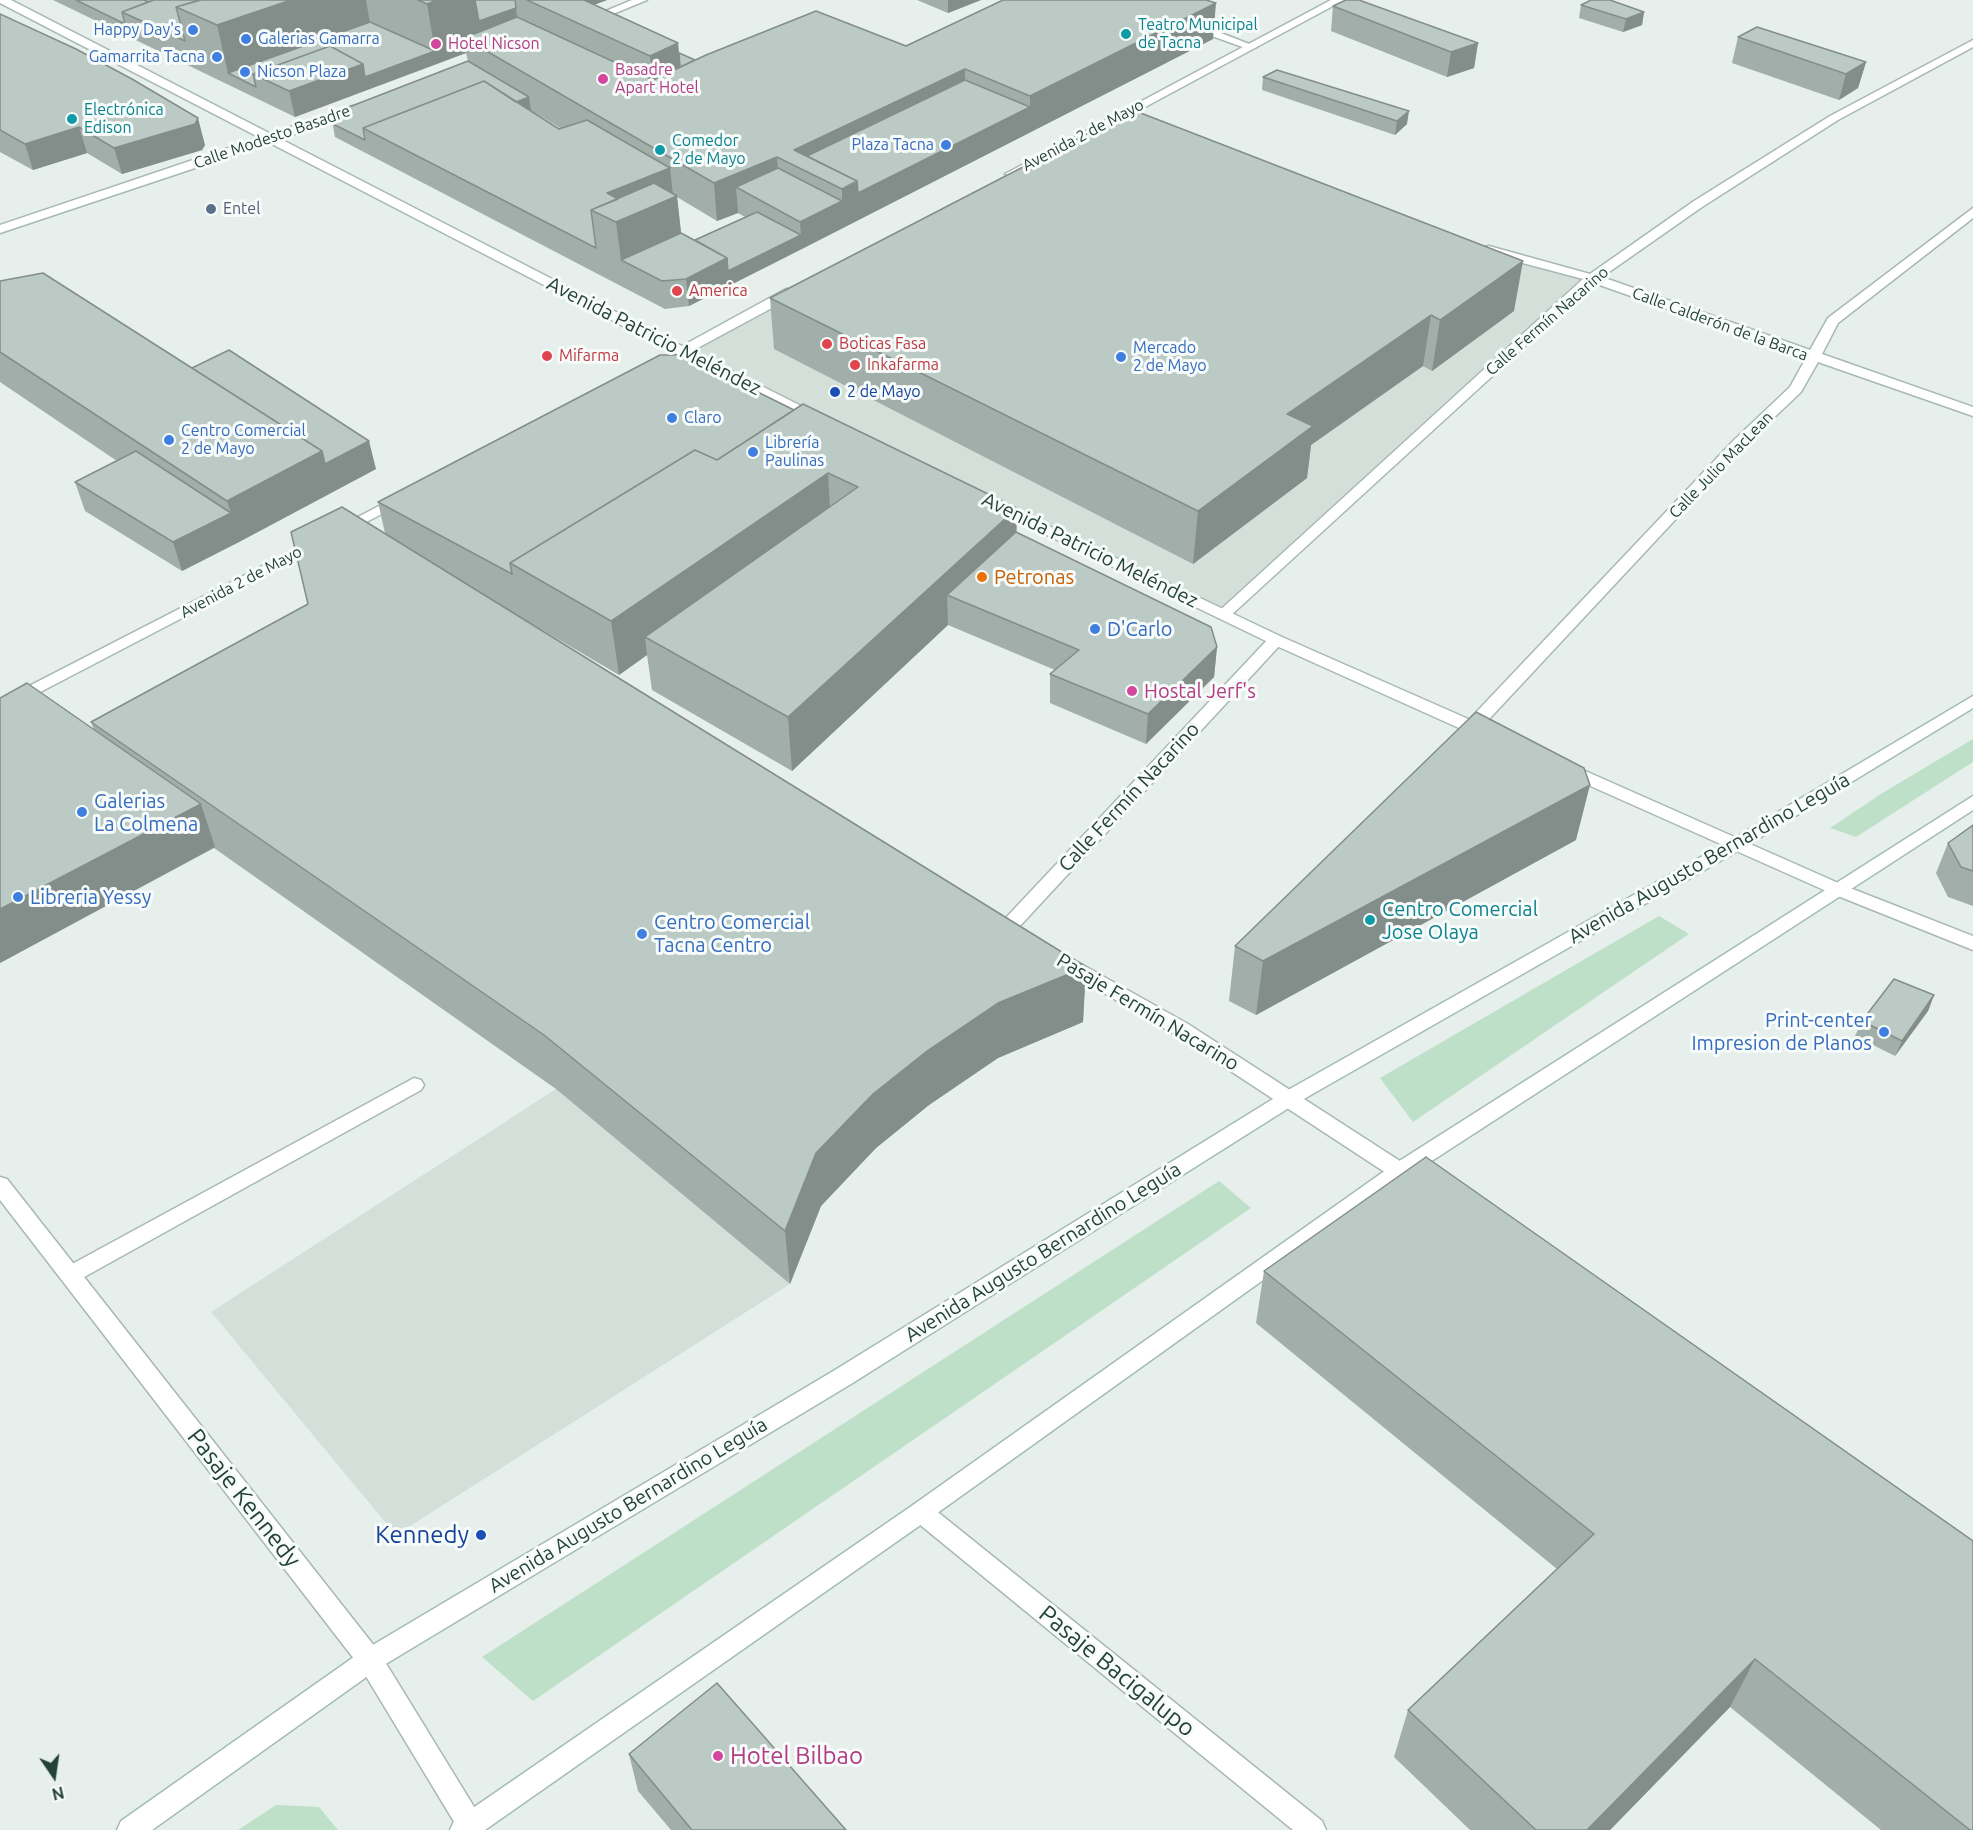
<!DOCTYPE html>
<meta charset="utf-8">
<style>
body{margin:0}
#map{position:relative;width:1973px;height:1830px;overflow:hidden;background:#e6efeb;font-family:Ubuntu,sans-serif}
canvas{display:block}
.north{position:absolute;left:24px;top:1746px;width:60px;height:60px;-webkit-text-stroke:4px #f7fbf9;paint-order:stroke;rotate:167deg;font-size:16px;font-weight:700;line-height:24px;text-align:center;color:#24423a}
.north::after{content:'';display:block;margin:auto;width:21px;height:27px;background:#24423a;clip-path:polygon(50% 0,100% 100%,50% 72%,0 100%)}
</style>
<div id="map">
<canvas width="1973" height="1830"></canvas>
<div class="north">N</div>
</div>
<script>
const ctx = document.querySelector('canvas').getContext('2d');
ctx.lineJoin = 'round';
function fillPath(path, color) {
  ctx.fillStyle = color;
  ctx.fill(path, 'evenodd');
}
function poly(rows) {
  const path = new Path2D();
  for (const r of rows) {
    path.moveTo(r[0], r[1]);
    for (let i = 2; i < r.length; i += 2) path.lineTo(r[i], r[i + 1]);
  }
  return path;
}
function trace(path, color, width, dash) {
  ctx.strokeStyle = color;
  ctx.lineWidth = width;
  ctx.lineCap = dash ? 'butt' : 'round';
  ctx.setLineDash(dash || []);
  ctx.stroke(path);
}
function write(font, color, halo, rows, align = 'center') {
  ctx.font = font + ' Ubuntu,sans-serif';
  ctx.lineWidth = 6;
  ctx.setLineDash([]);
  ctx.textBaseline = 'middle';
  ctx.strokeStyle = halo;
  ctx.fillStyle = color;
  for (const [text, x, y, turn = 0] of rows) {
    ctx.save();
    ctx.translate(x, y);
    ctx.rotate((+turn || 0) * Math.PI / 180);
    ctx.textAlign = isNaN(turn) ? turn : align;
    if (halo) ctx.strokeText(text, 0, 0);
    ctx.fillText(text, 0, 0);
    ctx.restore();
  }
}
fillPath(poly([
 [1130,110,1469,245,1592,278,1223,615,682,351],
 [556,1089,790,1284,396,1535,211,1312]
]), '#d4dfda');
fillPath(poly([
 [1973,739,1973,762,1856,837,1830,828,1884,792],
 [1659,916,1689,934,1413,1122,1380,1078],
 [1219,1181,1251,1208,533,1701,482,1657],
 [276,1805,319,1807,338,1830,238,1830]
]), '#bfe0c8');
const service = poly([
 [414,1078,421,1080,424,1085,421,1090,77,1281,70,1284,63,1281,60,1275,63,1269,414,1078]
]);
const pedestrian = poly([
 [1187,23,1195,23,1257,47,1248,49,1187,27,1187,23]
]);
const minor = poly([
 [632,0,647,0,591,23,582,21,632,0],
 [1973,40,1973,47,1838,120,1702,207,1602,277,1810,350,1828,318,1973,208,1973,218,1838,323,1822,354,1973,407,1973,416,1818,362,1801,392,1744,446,1478,731,1466,731,1464,727,1466,723,1734,440,1790,387,1806,358,1594,283,1228,618,1218,618,1215,615,1218,612,1583,279,1485,253,1485,247,1489,246,1590,274,1694,201,1830,116,1973,40],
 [353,106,357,107,357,111,273,142,0,233,0,225,353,106],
 [400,495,405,496,407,499,405,502,347,532,342,533,335,529,400,495],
 [317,538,324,542,322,545,0,713,0,701,317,538],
 [1276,635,1284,640,1282,643,1019,927,1029,936,1026,941,1014,941,1001,933,998,928,1001,923,1270,637,1276,635],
 [1065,955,1188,1024,1420,1174,1423,1180,1420,1186,1413,1188,1406,1186,1174,1034,1059,967,1056,962,1059,957,1065,955],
 [0,1177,7,1179,379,1652,479,1815,483,1824,480,1830,459,1830,361,1668,0,1200,0,1177],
 [921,1502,929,1505,1322,1821,1326,1830,1293,1830,913,1519,910,1512,913,1505,921,1502]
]);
const tertiary = poly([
 [0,0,11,0,682,346,786,289,796,289,796,295,692,351,825,418,818,422,813,421,677,354,0,3,0,0],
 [1331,0,1344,0,1015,177,1005,174,1331,0],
 [996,501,1282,637,1491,729,1493,733,1485,738,1479,737,1270,643,991,508,989,505,991,502,996,501],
 [1565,762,1845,886,1973,936,1973,950,1833,894,1559,772,1557,768,1559,764,1565,762]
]);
const secondary = poly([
 [1973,696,1973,708,1743,848,1295,1104,851,1384,379,1668,152,1830,117,1830,121,1821,361,1652,835,1370,1281,1094,1731,840,1973,696],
 [1973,796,1973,810,1407,1177,929,1519,485,1830,450,1830,454,1821,913,1505,1393,1165,1973,796]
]);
trace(service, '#a8b8b2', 3);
trace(pedestrian, '#a8b8b2', 3);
trace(minor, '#a8b8b2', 3);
trace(tertiary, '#a8b8b2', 3);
trace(secondary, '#a4bbb3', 3);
fillPath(service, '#fff');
fillPath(pedestrian, '#fff');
fillPath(minor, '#fff');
fillPath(tertiary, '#fff');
fillPath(secondary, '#fff');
fillPath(poly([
 [53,0,607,0,594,5,678,43,679,53,695,60,906,46,1213,39,689,306,665,309,335,137,331,114,468,61,466,53,295,117],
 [531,110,560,128,561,129,559,129],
 [677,197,717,221,738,213,745,217,695,240,681,233],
 [917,0,981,0,948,13],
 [1581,5,1644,12,1642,25,1623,32,1579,18],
 [1333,6,1478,43,1474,68,1447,77,1331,31],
 [0,14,205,145,202,150,122,174,87,153,33,170,0,152],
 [1738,37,1866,62,1858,88,1839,100,1732,63],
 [1263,77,1407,124,1395,135,1262,90],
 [0,281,192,368,376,469,239,542,182,571,85,511,75,482,117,461,0,382],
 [770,298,1514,311,1432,371,1423,366,1311,445,1307,478,1193,564,774,349],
 [794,410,1017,508,1016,532,1217,647,1214,677,1146,744,1050,703,1050,674,1055,670,948,625,792,771,652,690,647,655,619,675,522,618,1086,967,1083,1022,998,1058,929,1105,876,1148,821,1206,790,1284,556,1089,214,848,0,963,0,698,94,730,91,722,308,604,385,533,378,502],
 [1973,825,1973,906,1948,897,1936,873,1948,843],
 [1576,840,1256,1015,1229,1001,1235,946],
 [1934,995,1928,1011,1895,1056,1855,1036,1862,1021],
 [1264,1271,1973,1830,1881,1830,1730,1707,1610,1830,1470,1830,1394,1757,1408,1710,1557,1569,1256,1323],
 [629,1754,846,1830,671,1830,638,1791]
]), '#a1aea9');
fillPath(poly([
 [291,0,366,0,372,35,253,74,228,73,217,25],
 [437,0,475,0,516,8,519,33,464,38,466,53,295,117,289,91,363,64,435,51,427,4],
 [537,0,607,0,563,16],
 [948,0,981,0,948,13],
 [1216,3,1213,39,802,249,800,222,842,201,842,189,1030,107,1030,96],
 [1644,12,1642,25,1623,32,1626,19],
 [678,43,681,78,657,117,650,56],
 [1478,43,1474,68,1447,77,1451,52],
 [1866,62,1858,88,1839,100,1846,74],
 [965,69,965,106,823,176,794,150],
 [529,97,531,110,509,119,507,105],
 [1409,111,1407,124,1395,135,1397,121],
 [198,118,205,145,202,150,122,174,114,148],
 [79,127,87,153,33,170,25,144],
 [777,157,780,195,736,187,738,213,717,221,714,183],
 [670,168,673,195,610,219,607,193],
 [677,196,684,260,621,260,616,222],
 [801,235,802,249,689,306,686,279,727,258],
 [1523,261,1514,311,1432,371,1440,320],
 [1431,315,1423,366,1311,445,1307,478,1193,564,1198,511,1287,414],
 [369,441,376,469,239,542,182,571,173,542,231,513,227,501,322,451],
 [828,473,831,526,645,637,647,655,619,675,611,621],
 [1017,508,1016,561,947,595,948,625,792,771,788,717],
 [1217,647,1214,677,1146,744,1148,714],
 [1590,785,1576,840,1256,1015,1263,961],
 [201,804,215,847,0,963,0,909],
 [1086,967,1083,1022,998,1058,929,1105,876,1148,821,1206,790,1284,785,1231,816,1153,873,1094,927,1051,998,1003],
 [1934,995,1928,1011,1895,1056,1902,1041],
 [1755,1659,1730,1707,1610,1830,1587,1830]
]), '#838d89');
const building = poly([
 [76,0,144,0,148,2,122,12,125,24,76,0],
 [154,0,200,0,176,7,185,41,122,12,154,0],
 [201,0,291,0,217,25,176,7,201,0],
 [418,0,437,0,427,4,418,0],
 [475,0,515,0,516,8,479,21,475,0],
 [527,0,584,0,678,43,650,56,527,0],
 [1003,0,1206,0,1216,3,1030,96,965,69,794,150,857,181,842,189,777,157,714,183,464,38,517,17,653,80,706,55,816,11,906,46,1003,0],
 [1346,0,1359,0,1478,43,1451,52,1333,6,1346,0],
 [1591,0,1610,0,1644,12,1626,19,1581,5,1591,0],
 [0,14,76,49,132,79,198,118,195,124,114,148,79,127,25,144,0,130,0,14],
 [370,22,435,51,365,77,363,64,330,46,253,74,256,87,228,73,370,22],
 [1757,27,1866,62,1846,74,1738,37,1757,27],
 [330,46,363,64,289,91,253,74,330,46],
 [679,53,695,60,680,67,679,53],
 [468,61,529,97,516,102,484,81,363,128,365,140,333,124,331,114,468,61],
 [1277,70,1409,111,1397,121,1263,77,1277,70],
 [965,80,1030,107,858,193,857,181,807,156,965,80],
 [484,81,559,129,587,120,670,168,607,193,618,199,591,210,596,248,363,128,484,81],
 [1133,110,1523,261,1440,320,1431,315,1287,414,1313,426,1198,511,770,298,1133,110],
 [778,168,842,201,800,222,736,187,778,168],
 [654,183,677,196,616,222,591,210,654,183],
 [757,212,801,235,728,271,727,258,695,240,757,212],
 [681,233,727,258,686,279,662,281,621,260,681,233],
 [43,273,322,451,227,501,0,352,0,281,43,273],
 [229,350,369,441,325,464,322,451,192,368,229,350],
 [660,355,683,355,794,410,717,460,695,450,510,563,512,574,378,502,660,355],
 [803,404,1017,508,788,717,645,637,858,487,828,473,611,621,510,563,695,450,717,460,803,404],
 [136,451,231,513,173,542,75,482,136,451],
 [342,507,1086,967,998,1003,927,1051,873,1094,816,1153,785,1231,544,1035,91,722,308,604,291,532,342,507],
 [1016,532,1211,627,1217,647,1148,714,1050,674,1079,650,947,595,1016,532],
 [27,683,201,804,0,909,0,698,27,683],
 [1476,712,1584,768,1590,785,1263,961,1235,946,1476,712],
 [1973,825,1973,871,1961,867,1948,843,1973,825],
 [1894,979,1934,995,1902,1041,1862,1021,1894,979],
 [1426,1157,1973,1541,1973,1830,1970,1830,1755,1659,1587,1830,1536,1830,1408,1710,1594,1534,1264,1271,1426,1157],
 [717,1683,846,1830,692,1830,629,1754,717,1683]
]);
fillPath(building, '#bbcac4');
trace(building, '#838d89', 1.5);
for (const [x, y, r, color] of [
 [193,30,6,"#3f7fe0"],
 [1126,34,6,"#0f9aa8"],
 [246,39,6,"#3f7fe0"],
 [436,44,6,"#d1479c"],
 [217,57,6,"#3f7fe0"],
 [245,72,6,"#3f7fe0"],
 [603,79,6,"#d1479c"],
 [72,119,6,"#0f9aa8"],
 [946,145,6,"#3f7fe0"],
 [660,150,6,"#0f9aa8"],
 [211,209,6,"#5c6f8a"],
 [677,291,6,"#e0444e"],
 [827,344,6,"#e0444e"],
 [547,356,6,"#e0444e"],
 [1121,357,6,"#3f7fe0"],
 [855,365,6,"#e0444e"],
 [835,392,6,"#1a4fb4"],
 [672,418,6,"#3f7fe0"],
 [169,440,6,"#3f7fe0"],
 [753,452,6,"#3f7fe0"],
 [982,577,6,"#e8710a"],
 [1095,629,6,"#3f7fe0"],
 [1132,691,6,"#d1479c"],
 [82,812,6,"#3f7fe0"],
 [18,897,6,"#3f7fe0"],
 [1370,920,6,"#0f9aa8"],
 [642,934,6,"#3f7fe0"],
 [1884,1032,6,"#3f7fe0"],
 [481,1535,6,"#1a4fb4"],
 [718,1756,6,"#d1479c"]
]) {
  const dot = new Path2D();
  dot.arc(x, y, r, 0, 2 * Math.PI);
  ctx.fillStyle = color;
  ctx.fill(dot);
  trace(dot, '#f7fbf9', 2);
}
write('16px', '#0d838f', '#f7fbf9', [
 ["Teatro Municipal",1138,25],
 ["de Tacna",1138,43],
 ["Electrónica",84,110],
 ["Edison",84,128],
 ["Comedor",672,141],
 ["2 de Mayo",672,159]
], 'left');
write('16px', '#366cbe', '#f7fbf9', [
 ["Happy Day's",181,30,"right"],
 ["Galerias Gamarra",258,39],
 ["Gamarrita Tacna",205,57,"right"],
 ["Nicson Plaza",257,72],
 ["Plaza Tacna",934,145,"right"],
 ["Mercado",1133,348],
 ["2 de Mayo",1133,366],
 ["Claro",684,418],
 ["Centro Comercial",181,431],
 ["2 de Mayo",181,449],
 ["Librería",765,443],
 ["Paulinas",765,461]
], 'left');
write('16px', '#b23c85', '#f7fbf9', [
 ["Hotel Nicson",448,44],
 ["Basadre",615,70],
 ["Apart Hotel",615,88]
], 'left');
write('16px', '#24423a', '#f7fbf9', [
 ["Avenida 2 de Mayo",1083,135,-28],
 ["Calle Modesto Basadre",272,137,-19],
 ["Calle Fermín Nacarino",1547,321,-41],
 ["Calle Calderón de la Barca",1720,324,20],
 ["Calle Julio MacLean",1721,465,-46],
 ["Avenida 2 de Mayo",241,582,-28]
]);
write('16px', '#4e5e75', '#f7fbf9', [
 ["Entel",223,209]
], 'left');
write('16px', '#be3a42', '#f7fbf9', [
 ["America",689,291],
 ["Boticas Fasa",839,344],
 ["Mifarma",559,356],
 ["Inkafarma",867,365]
], 'left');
write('16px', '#164399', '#f7fbf9', [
 ["2 de Mayo",847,392]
], 'left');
write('20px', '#24423a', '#f7fbf9', [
 ["Avenida Patricio Meléndez",654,336,27],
 ["Avenida Patricio Meléndez",1090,550,26],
 ["Calle Fermín Nacarino",1129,797,-47],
 ["Avenida Augusto Bernardino Leguía",1709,858,-30],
 ["Pasaje Fermín Nacarino",1148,1012,31],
 ["Avenida Augusto Bernardino Leguía",1043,1252,-32],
 ["Avenida Augusto Bernardino Leguía",628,1505,-31]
]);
write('20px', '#c56008', '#f7fbf9', [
 ["Petronas",994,577]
], 'left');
write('20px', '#366cbe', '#f7fbf9', [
 ["D'Carlo",1107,629],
 ["Galerias",94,801],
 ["La Colmena",94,824],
 ["Libreria Yessy",30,897],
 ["Centro Comercial",654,922],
 ["Tacna Centro",654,945],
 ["Print-center",1872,1020,"right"],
 ["Impresion de Planos",1872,1043,"right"]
], 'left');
write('20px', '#b23c85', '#f7fbf9', [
 ["Hostal Jerf's",1144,691]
], 'left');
write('20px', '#0d838f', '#f7fbf9', [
 ["Centro Comercial",1382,909],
 ["Jose Olaya",1382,932]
], 'left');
write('24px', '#24423a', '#f7fbf9', [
 ["Pasaje Kennedy",244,1498,52],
 ["Pasaje Bacigalupo",1117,1671,39]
]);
write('24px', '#164399', '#f7fbf9', [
 ["Kennedy",469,1535]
], 'right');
write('24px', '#b23c85', '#f7fbf9', [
 ["Hotel Bilbao",730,1756]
], 'left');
</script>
